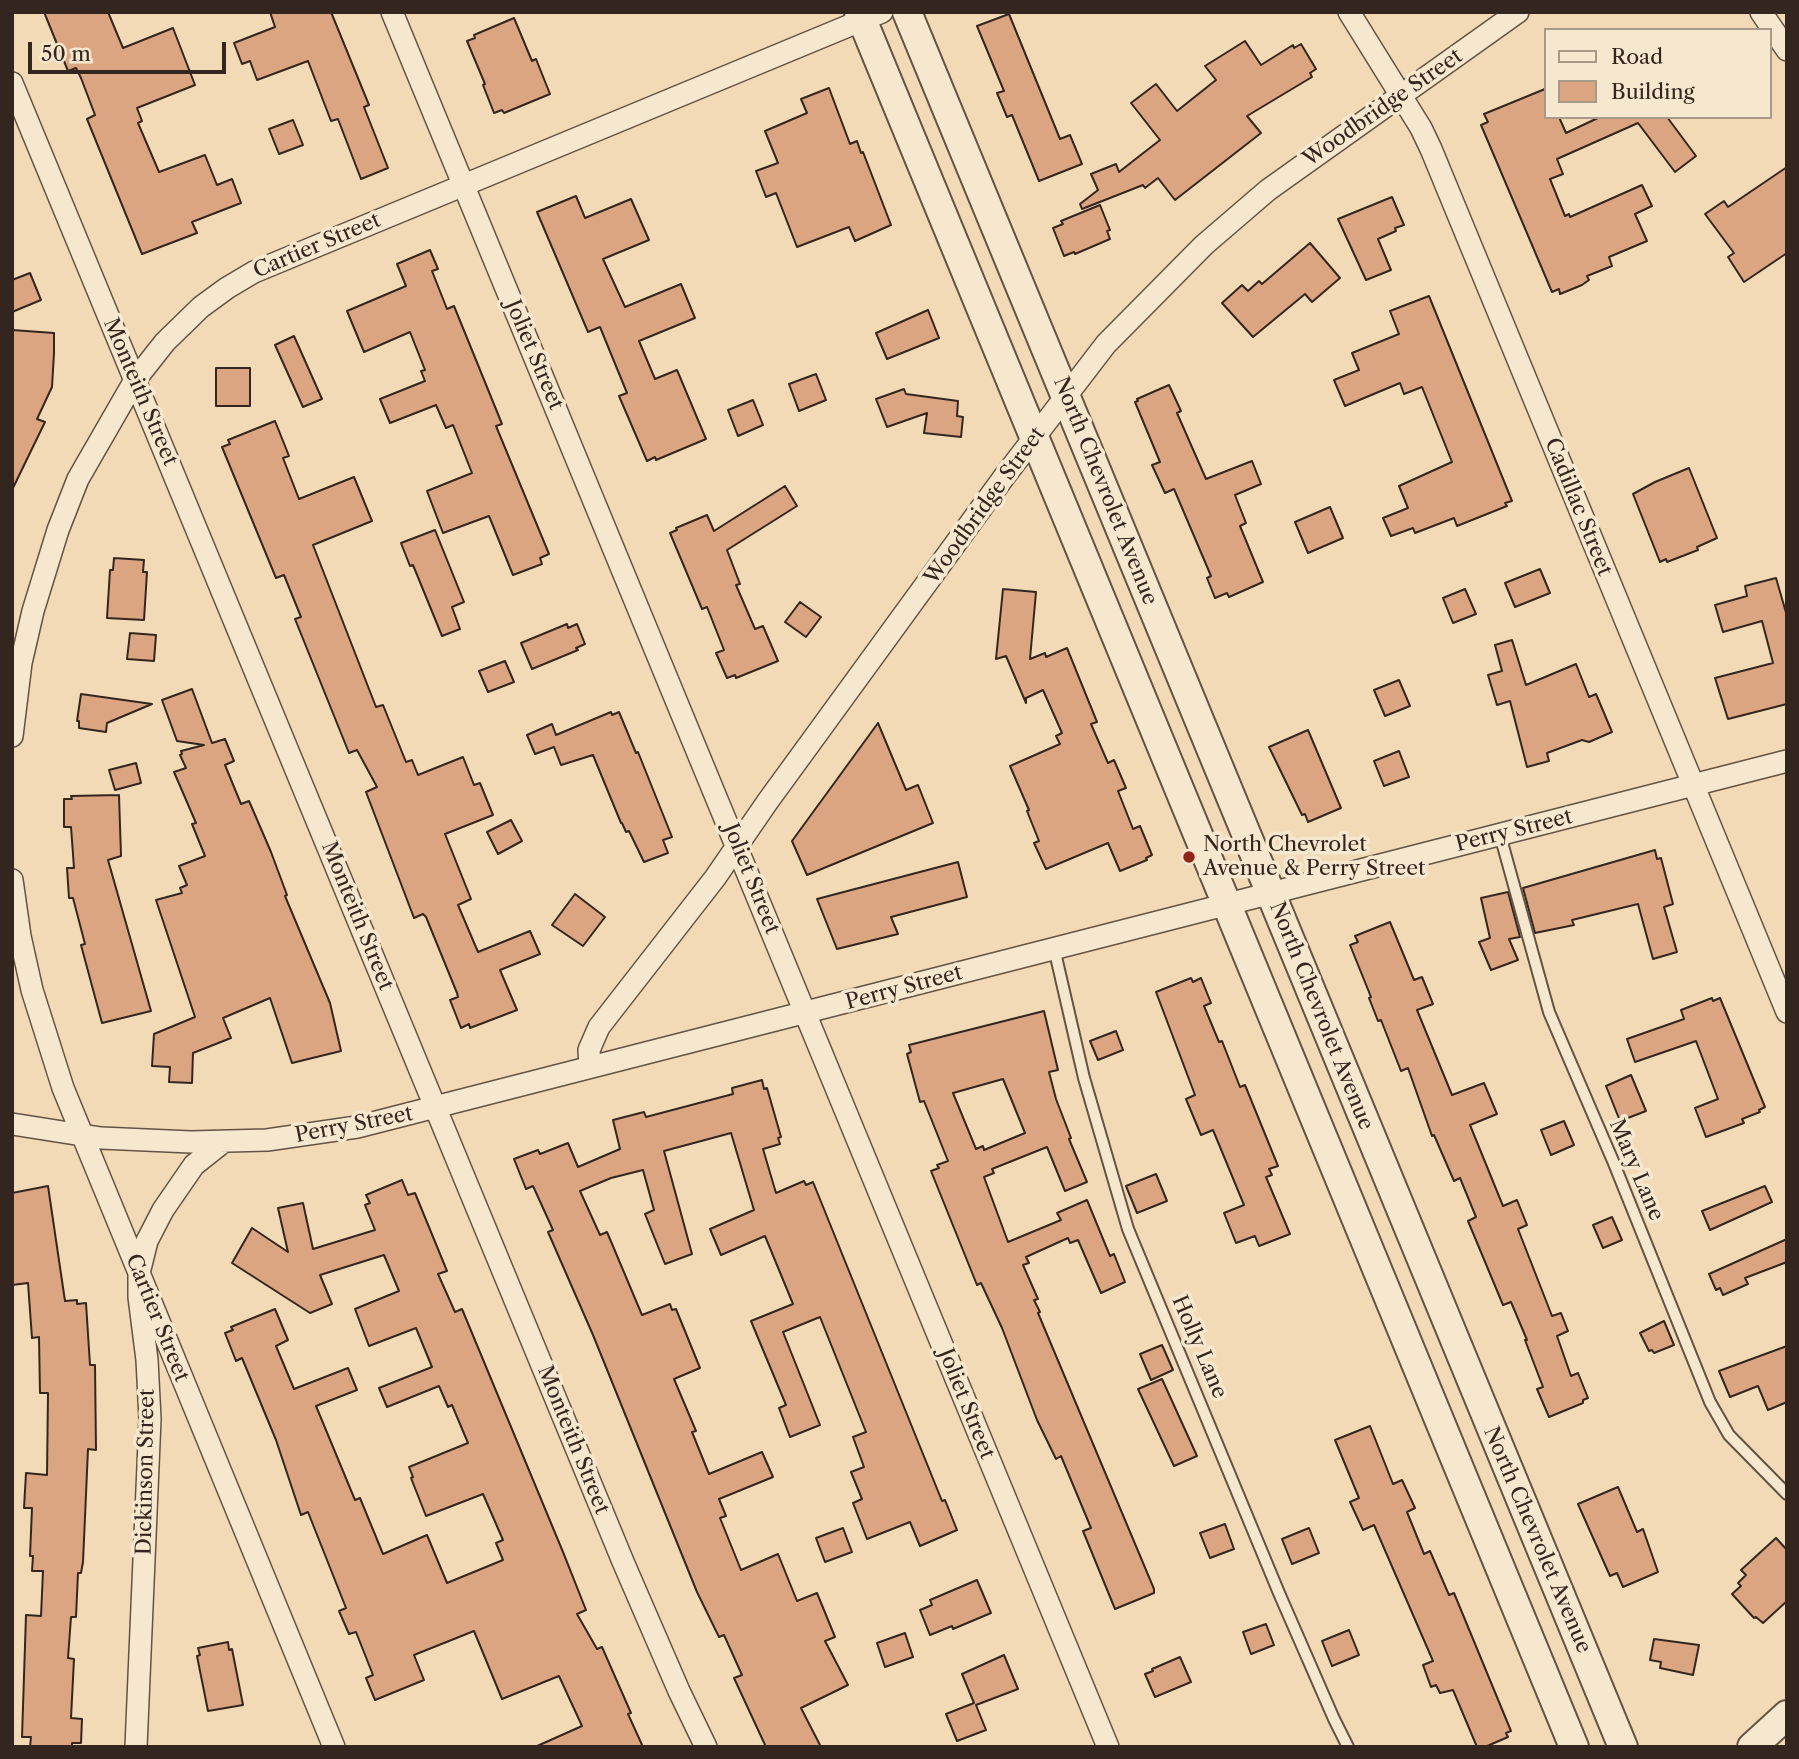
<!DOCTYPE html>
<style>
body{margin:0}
#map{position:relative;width:1799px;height:1759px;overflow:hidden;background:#f1dab5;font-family:"Libre Caslon Text",serif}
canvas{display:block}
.frame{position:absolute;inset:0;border:14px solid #34261f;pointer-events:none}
.legend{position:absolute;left:1544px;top:28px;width:228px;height:91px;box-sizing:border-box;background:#f6e7cf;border:2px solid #a89a89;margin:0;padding:9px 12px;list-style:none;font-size:21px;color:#34261f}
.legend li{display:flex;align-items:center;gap:14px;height:35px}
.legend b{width:35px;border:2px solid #a89a89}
.scale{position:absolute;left:28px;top:42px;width:198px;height:32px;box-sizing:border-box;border:4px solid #34261f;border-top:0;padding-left:9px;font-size:21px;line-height:24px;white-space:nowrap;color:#34261f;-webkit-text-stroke:5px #f6e7cf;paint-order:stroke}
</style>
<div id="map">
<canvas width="1799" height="1759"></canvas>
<div class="frame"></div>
<ul class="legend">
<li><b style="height:9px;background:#f6e7cf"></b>Road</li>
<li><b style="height:19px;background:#dca582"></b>Building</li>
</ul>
<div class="scale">50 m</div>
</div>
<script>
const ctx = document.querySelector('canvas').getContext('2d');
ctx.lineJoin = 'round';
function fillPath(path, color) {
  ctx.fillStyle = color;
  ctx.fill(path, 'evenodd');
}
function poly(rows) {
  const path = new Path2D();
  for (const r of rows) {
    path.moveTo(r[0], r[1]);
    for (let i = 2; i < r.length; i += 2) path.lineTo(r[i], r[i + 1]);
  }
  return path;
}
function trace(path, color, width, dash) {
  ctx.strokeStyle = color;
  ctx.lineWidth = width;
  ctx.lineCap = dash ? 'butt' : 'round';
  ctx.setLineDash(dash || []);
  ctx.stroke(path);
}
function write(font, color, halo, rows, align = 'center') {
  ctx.font = font + ' "Libre Caslon Text",serif';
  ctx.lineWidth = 7;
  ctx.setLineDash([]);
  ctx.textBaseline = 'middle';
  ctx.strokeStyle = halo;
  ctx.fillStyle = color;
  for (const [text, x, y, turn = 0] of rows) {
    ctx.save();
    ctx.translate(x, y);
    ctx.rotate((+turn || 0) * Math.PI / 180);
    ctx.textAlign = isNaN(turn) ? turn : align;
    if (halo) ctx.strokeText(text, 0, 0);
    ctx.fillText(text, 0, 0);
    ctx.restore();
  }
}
const building = poly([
 [44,12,108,12,123,48,173,28,195,85,137,108,142,121,138,123,159,172,205,155,217,185,232,179,241,203,192,222,197,233,142,254,87,119,95,115,81,78,76,68,68,71,44,12],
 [270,12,331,12,369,105,364,107,388,168,361,179,338,119,331,121,308,61,257,80,250,61,242,64,234,43,275,27,270,12],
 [1009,14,1060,139,1070,135,1082,164,1039,181,1012,115,1007,117,997,93,1004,91,977,26,1009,14],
 [514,18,532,61,536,59,550,94,504,113,502,110,494,113,483,85,485,84,467,41,475,38,474,35,514,18],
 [1245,41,1261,65,1293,45,1294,48,1301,44,1316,69,1310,73,1312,77,1247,116,1261,133,1175,200,1158,178,1145,188,1143,185,1082,209,1080,204,1098,190,1091,174,1116,164,1119,172,1160,140,1131,103,1156,84,1177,111,1216,80,1205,66,1245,41],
 [829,88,850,144,857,141,861,153,863,152,891,225,855,241,849,227,797,247,776,193,766,197,756,171,778,163,765,131,807,113,801,99,829,88],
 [1545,89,1545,117,1559,117,1566,133,1600,117,1667,117,1696,156,1675,172,1638,123,1557,159,1563,174,1550,179,1565,216,1569,214,1570,217,1642,185,1652,206,1635,214,1647,241,1609,257,1612,266,1587,276,1589,280,1582,285,1560,294,1559,289,1552,292,1481,125,1488,122,1484,114,1545,89],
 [293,120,303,145,279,154,269,129,293,120],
 [1787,167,1787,253,1744,282,1728,257,1734,253,1705,214,1724,201,1728,207,1787,167],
 [576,196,585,218,631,199,649,240,603,259,625,307,681,284,695,318,639,341,655,379,677,370,706,439,656,460,655,457,647,461,619,396,627,393,600,327,588,332,537,212,576,196],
 [1392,197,1404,225,1395,228,1396,231,1378,239,1391,270,1366,280,1338,219,1392,197],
 [1100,205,1110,230,1107,231,1110,239,1075,254,1074,252,1064,256,1053,228,1063,224,1061,221,1100,205],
 [1310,243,1340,278,1312,302,1305,294,1253,337,1222,303,1242,285,1248,291,1259,281,1262,284,1310,243],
 [430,250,438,269,432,271,447,309,454,306,465,333,502,424,496,426,549,554,540,558,542,564,513,575,489,516,443,533,427,491,472,473,453,425,446,428,436,405,390,423,380,399,425,381,421,371,425,370,410,332,364,352,347,311,406,286,397,264,430,250],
 [30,273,41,300,12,312,12,280,30,273],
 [1429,296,1512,501,1505,503,1507,506,1457,526,1454,518,1415,533,1413,528,1391,536,1383,518,1408,508,1399,486,1452,462,1422,387,1404,394,1400,383,1345,406,1334,380,1359,370,1352,353,1399,334,1390,311,1429,296],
 [928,310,939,338,887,359,876,333,928,310],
 [12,330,54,333,54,353,52,387,37,419,45,422,12,490,12,330],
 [294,336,322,399,303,407,275,345,294,336],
 [216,368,250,368,250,406,216,406,216,368],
 [816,374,826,400,799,411,789,384,816,374],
 [1169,385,1181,411,1177,413,1206,479,1252,461,1261,484,1235,495,1246,523,1240,526,1263,582,1229,597,1227,593,1215,598,1207,578,1211,576,1174,489,1165,493,1152,465,1160,462,1135,402,1138,401,1137,399,1169,385],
 [904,389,906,394,958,401,957,416,963,417,961,437,924,433,927,413,887,427,876,399,904,389],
 [753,400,763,425,738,436,728,410,753,400],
 [275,421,289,456,283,458,299,499,354,477,372,521,313,545,376,707,383,705,406,762,412,760,418,775,463,757,474,785,480,783,493,815,445,834,471,899,458,905,478,952,530,931,540,954,500,970,517,1010,470,1028,469,1024,461,1028,450,1000,458,997,457,993,426,917,423,914,414,918,366,792,377,787,357,750,349,753,295,619,301,617,284,575,276,578,222,447,230,444,228,440,275,421],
 [1689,468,1717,538,1697,547,1698,550,1667,562,1666,559,1660,562,1633,494,1655,482,1689,468],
 [785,486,797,506,727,550,740,584,736,585,755,629,763,626,778,661,736,678,735,675,727,678,716,653,724,650,707,607,702,609,670,533,677,530,676,528,707,515,714,531,785,486],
 [1330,507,1343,538,1308,553,1295,522,1330,507],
 [435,530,464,602,452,607,460,629,442,636,413,565,410,566,401,543,435,530],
 [114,558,144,560,143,572,147,572,144,620,107,618,110,570,113,570,114,558],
 [1540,569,1550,593,1515,607,1505,583,1540,569],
 [1776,578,1787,616,1787,704,1728,719,1715,678,1773,663,1762,621,1723,632,1715,605,1747,596,1745,586,1776,578],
 [1003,589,1036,592,1030,659,1045,653,1046,657,1067,648,1097,722,1091,724,1108,763,1114,760,1126,788,1118,791,1133,829,1140,826,1152,855,1146,858,1147,860,1120,871,1108,843,1046,869,1034,843,1039,841,1027,811,1029,810,1010,766,1060,744,1056,736,1062,733,1043,690,1026,698,1026,703,1006,656,996,659,1003,589],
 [1465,589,1476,614,1453,623,1443,598,1465,589],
 [800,602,821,617,806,637,785,622,800,602],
 [567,624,568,628,577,624,585,644,576,648,578,650,532,669,521,643,567,624],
 [130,633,156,635,154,661,127,659,130,633],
 [1512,640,1526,685,1576,664,1589,697,1596,694,1612,732,1589,742,1582,740,1547,753,1549,761,1527,767,1510,701,1497,705,1488,675,1502,671,1495,645,1512,640],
 [505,661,514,682,488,692,479,671,505,661],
 [1399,680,1410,706,1385,716,1374,690,1399,680],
 [192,689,212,743,225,739,234,761,225,765,241,804,249,801,271,852,287,895,285,896,330,1003,341,1051,292,1063,270,998,223,1018,231,1038,193,1053,192,1083,169,1082,170,1067,152,1066,154,1034,195,1017,156,900,182,893,180,888,187,885,179,866,205,856,192,824,196,823,174,772,186,768,180,755,182,754,181,751,204,745,177,741,162,700,192,689],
 [81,694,152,704,107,723,106,732,79,728,79,721,77,721,81,694],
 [611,712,612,715,619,712,636,753,638,752,672,837,663,840,668,853,644,862,629,831,626,832,622,823,621,823,593,755,561,765,554,747,535,754,527,735,552,724,556,735,611,712],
 [878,723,906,790,918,785,933,823,807,875,792,841,878,723],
 [1308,730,1341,808,1308,822,1305,814,1302,815,1269,747,1308,730],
 [1399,751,1409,777,1384,786,1374,761,1399,751],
 [136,763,141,783,115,790,109,770,136,763],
 [119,795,121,856,108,860,151,1011,102,1023,81,945,85,944,73,898,69,898,67,868,74,868,71,827,64,827,64,799,72,799,71,796,119,795],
 [511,820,522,841,498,854,487,832,511,820],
 [1655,850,1657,859,1661,858,1673,904,1664,907,1677,952,1653,959,1638,904,1572,920,1574,925,1535,933,1523,888,1655,850],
 [958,862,967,897,891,917,898,934,837,949,817,899,958,862],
 [1508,892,1520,937,1509,939,1518,960,1491,970,1479,942,1490,938,1481,898,1508,892],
 [575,894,605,917,583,946,552,925,575,894],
 [1390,922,1414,980,1422,977,1433,1004,1417,1010,1452,1095,1484,1083,1497,1114,1470,1125,1503,1206,1517,1200,1527,1225,1518,1229,1552,1316,1561,1313,1568,1331,1557,1336,1571,1376,1578,1373,1588,1398,1583,1400,1583,1403,1549,1417,1537,1389,1543,1387,1525,1340,1527,1340,1511,1302,1503,1305,1468,1221,1476,1217,1460,1178,1454,1181,1434,1135,1432,1136,1408,1068,1401,1071,1381,1020,1378,1021,1369,998,1371,997,1350,945,1358,942,1355,936,1390,922],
 [1191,978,1193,982,1201,978,1211,1003,1204,1006,1219,1042,1222,1041,1240,1087,1245,1085,1278,1166,1269,1169,1272,1175,1266,1177,1290,1234,1259,1246,1255,1236,1236,1243,1224,1213,1244,1205,1213,1130,1201,1135,1186,1099,1195,1095,1156,992,1191,978],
 [1712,998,1713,1001,1720,998,1765,1107,1759,1110,1760,1112,1742,1119,1744,1123,1706,1137,1695,1108,1718,1099,1696,1041,1635,1062,1627,1039,1684,1019,1681,1010,1712,998],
 [1044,1011,1058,1070,1049,1072,1056,1099,1071,1138,1069,1139,1087,1182,1065,1191,1047,1147,992,1169,994,1173,984,1177,1008,1242,1061,1220,1057,1213,1087,1200,1110,1256,1114,1254,1125,1282,1101,1293,1078,1240,1070,1243,1068,1238,1026,1257,1029,1263,1023,1265,1038,1299,1034,1300,1040,1312,1038,1313,1154,1589,1154,1593,1115,1609,1083,1531,1091,1528,1061,1456,1056,1459,1037,1420,1002,1328,981,1283,977,1285,931,1171,939,1168,937,1165,948,1161,924,1101,920,1102,907,1054,911,1052,909,1045,1044,1011],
 [1003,1079,1025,1133,984,1150,983,1146,976,1149,953,1093,1003,1079],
 [1116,1031,1123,1050,1098,1060,1090,1041,1116,1031],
 [1631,1075,1646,1111,1620,1121,1606,1086,1631,1075],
 [762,1080,764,1089,767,1088,781,1137,778,1138,780,1144,763,1149,776,1193,804,1181,806,1185,813,1182,942,1501,945,1500,957,1530,920,1546,910,1522,867,1539,853,1503,862,1499,851,1472,864,1467,853,1437,866,1432,820,1317,783,1332,820,1425,790,1437,779,1408,786,1405,751,1321,793,1304,765,1236,721,1255,710,1229,754,1210,731,1133,664,1151,692,1254,665,1264,645,1214,654,1210,643,1170,611,1178,580,1191,600,1235,607,1232,642,1315,670,1304,672,1310,676,1309,700,1368,674,1379,696,1431,692,1432,709,1474,762,1452,773,1477,719,1499,726,1516,720,1518,741,1570,778,1554,797,1601,817,1593,835,1637,825,1641,848,1685,801,1708,821,1747,766,1747,734,1678,742,1675,724,1635,719,1637,697,1592,593,1335,548,1232,553,1230,533,1186,526,1189,514,1159,538,1150,540,1154,568,1143,578,1167,620,1149,613,1120,644,1112,646,1117,733,1094,732,1088,762,1080],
 [1564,1121,1574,1145,1551,1155,1541,1130,1564,1121],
 [1156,1174,1167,1201,1137,1213,1126,1186,1156,1174],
 [402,1180,408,1195,415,1193,447,1271,438,1274,455,1312,462,1309,563,1552,586,1610,577,1614,597,1649,602,1647,631,1713,628,1714,643,1747,535,1747,582,1726,559,1676,502,1699,474,1631,414,1655,424,1680,375,1700,366,1678,373,1675,356,1632,349,1634,339,1611,346,1608,308,1512,301,1515,276,1440,242,1358,236,1361,225,1333,233,1330,231,1327,275,1309,288,1340,276,1346,294,1389,348,1368,357,1390,316,1406,355,1500,360,1498,383,1554,427,1535,447,1583,503,1560,496,1543,503,1540,483,1494,426,1516,411,1478,413,1477,409,1467,468,1443,452,1405,448,1407,439,1386,387,1407,379,1388,432,1367,416,1328,369,1346,355,1309,399,1291,384,1255,320,1275,332,1304,310,1313,232,1263,252,1228,288,1252,278,1208,303,1203,313,1249,375,1230,365,1205,370,1203,366,1195,402,1180],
 [48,1186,65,1301,77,1300,77,1304,86,1303,90,1365,95,1365,96,1450,88,1449,83,1562,81,1573,78,1573,76,1617,71,1617,68,1658,74,1659,71,1718,82,1719,81,1743,72,1743,72,1747,30,1747,31,1737,22,1737,26,1615,41,1616,43,1571,32,1571,33,1556,30,1556,32,1508,24,1508,26,1473,47,1475,48,1393,40,1393,39,1337,32,1338,28,1283,12,1285,12,1193,48,1186],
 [1765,1186,1772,1202,1710,1230,1702,1211,1765,1186],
 [1612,1217,1622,1240,1603,1248,1593,1225,1612,1217],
 [1787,1239,1787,1262,1745,1278,1748,1284,1723,1295,1720,1288,1716,1290,1709,1274,1787,1239],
 [1664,1321,1674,1345,1654,1353,1652,1350,1649,1351,1640,1333,1664,1321],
 [1162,1345,1173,1370,1151,1380,1140,1354,1162,1345],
 [1787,1346,1787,1402,1768,1410,1758,1386,1730,1397,1719,1371,1787,1346],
 [1162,1379,1197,1456,1174,1466,1138,1389,1162,1379],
 [1370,1426,1393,1484,1402,1480,1415,1508,1407,1512,1424,1554,1430,1551,1449,1595,1454,1593,1511,1731,1506,1733,1508,1737,1485,1747,1477,1747,1453,1690,1440,1693,1436,1685,1431,1687,1423,1665,1433,1661,1374,1525,1363,1530,1350,1502,1359,1498,1335,1440,1370,1426],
 [1618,1487,1637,1532,1643,1529,1658,1572,1623,1587,1617,1573,1610,1576,1578,1504,1618,1487],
 [1225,1524,1234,1549,1210,1558,1200,1533,1225,1524],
 [843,1528,852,1552,825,1562,816,1538,843,1528],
 [1309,1528,1319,1553,1292,1564,1282,1539,1309,1528],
 [1776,1538,1787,1550,1787,1601,1763,1623,1756,1617,1754,1618,1732,1594,1741,1586,1738,1583,1746,1575,1741,1570,1776,1538],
 [977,1580,991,1613,953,1629,952,1626,930,1635,920,1610,932,1605,930,1600,977,1580],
 [1266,1624,1274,1645,1251,1654,1243,1632,1266,1624],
 [1349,1630,1359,1655,1332,1666,1322,1641,1349,1630],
 [905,1633,913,1657,885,1667,877,1643,905,1633],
 [1654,1639,1699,1645,1693,1675,1660,1668,1661,1662,1650,1660,1654,1639],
 [228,1642,229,1650,232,1649,243,1705,208,1711,197,1656,200,1655,198,1648,228,1642],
 [1004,1655,1018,1689,976,1705,986,1730,957,1741,946,1714,974,1703,962,1674,1004,1655],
 [1180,1657,1191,1682,1155,1697,1145,1674,1153,1671,1152,1669,1180,1657]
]);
fillPath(building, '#dca582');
trace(building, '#34261f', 2);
const service = poly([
 [1500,835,1549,1012,1613,1161,1710,1402,1729,1435,1787,1494],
 [1054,948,1084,1078,1128,1229,1279,1593,1334,1719,1348,1747]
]);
const minor = poly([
 [392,12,1108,1747],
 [1349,12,1421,128,1431,149,1787,1012],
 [1761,12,1787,50],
 [12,83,624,1564,679,1691,706,1747],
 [12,736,21,663,33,611,58,530,78,479,135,380,165,342,201,307,227,288,254,272,882,12],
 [12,880,20,936,32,990,63,1088,334,1747],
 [590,1067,589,1050,599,1027,715,878,768,801,1004,477,1106,344,1204,245,1268,190,1518,12],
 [12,1124,101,1138,191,1142,267,1140,357,1127,1787,761],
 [136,1747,150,1419,147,1360,139,1297,139,1273,147,1241,163,1210,194,1165,223,1142]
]);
const tertiary = poly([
 [859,12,1574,1747],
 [907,12,1623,1747],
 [1752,1747,1787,1715]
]);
trace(service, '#635344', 14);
trace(minor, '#635344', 24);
trace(tertiary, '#635344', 32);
trace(service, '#f6e7cf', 10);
trace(minor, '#f6e7cf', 21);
trace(tertiary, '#f6e7cf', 28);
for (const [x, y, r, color] of [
 [1189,857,7,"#8f2418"]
]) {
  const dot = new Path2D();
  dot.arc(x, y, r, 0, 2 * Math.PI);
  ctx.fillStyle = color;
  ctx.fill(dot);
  trace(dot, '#f6e7cf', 2.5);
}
write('21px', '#34261f', '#f6e7cf', [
 ["Woodbridge Street",1383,108,-35],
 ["Cartier Street",317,246,-23],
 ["Joliet Street",534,355,67],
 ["Monteith Street",140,392,67],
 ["North Chevrolet Avenue",1105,491,68],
 ["Woodbridge Street",985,506,-54],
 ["Cadillac Street",1578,507,68],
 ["Perry Street",1514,831,-14],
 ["Joliet Street",751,879,68],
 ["Monteith Street",357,916,68],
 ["Perry Street",904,988,-15],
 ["North Chevrolet Avenue",1321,1016,68],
 ["Perry Street",354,1125,-11],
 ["Mary Lane",1636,1170,67],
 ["Cartier Street",157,1318,68],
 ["Holly Lane",1199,1347,67],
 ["Joliet Street",966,1404,68],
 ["Monteith Street",573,1440,68],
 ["Dickinson Street",146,1472,-89],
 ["North Chevrolet Avenue",1537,1540,67]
]);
write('21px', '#34261f', '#f6e7cf', [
 ["North Chevrolet",1203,845],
 ["Avenue & Perry Street",1203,869]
], 'left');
</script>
